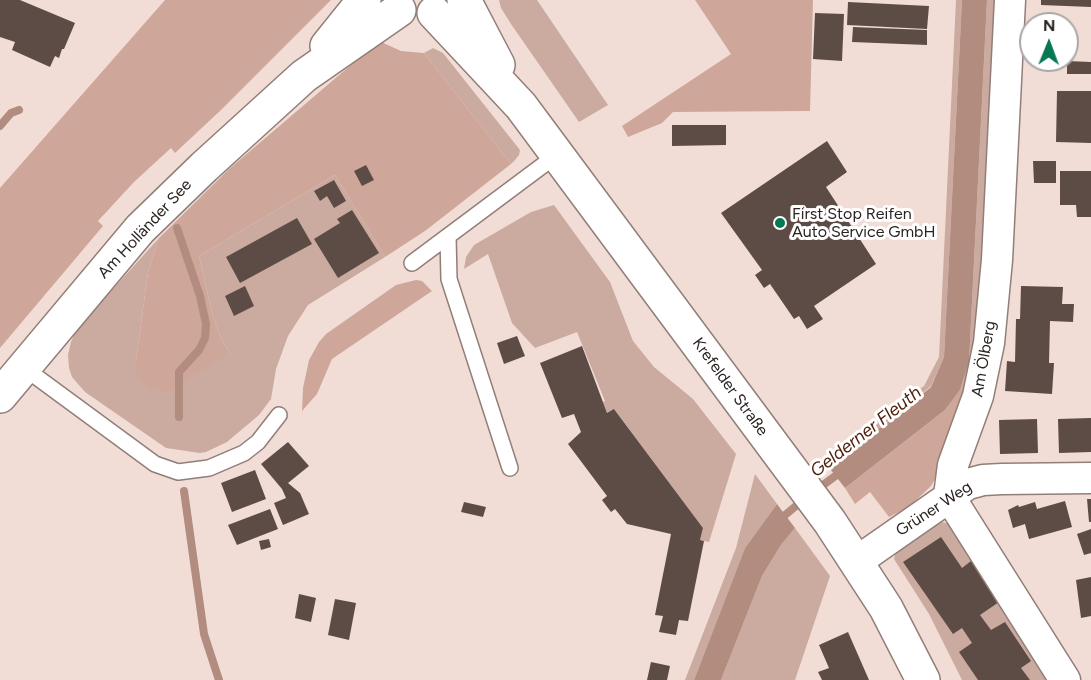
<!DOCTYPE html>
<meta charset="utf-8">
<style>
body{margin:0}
#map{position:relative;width:1091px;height:680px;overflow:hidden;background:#f2ddd6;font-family:Figtree,sans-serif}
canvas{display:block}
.north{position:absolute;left:1019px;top:12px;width:60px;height:60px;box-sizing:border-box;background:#fff;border:2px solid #aaa7a6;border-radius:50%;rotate:1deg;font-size:16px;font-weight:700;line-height:24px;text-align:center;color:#2a2320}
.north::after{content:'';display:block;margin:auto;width:21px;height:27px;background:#057853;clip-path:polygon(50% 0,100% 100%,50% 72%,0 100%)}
</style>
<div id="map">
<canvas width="1091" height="680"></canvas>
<div class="north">N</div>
</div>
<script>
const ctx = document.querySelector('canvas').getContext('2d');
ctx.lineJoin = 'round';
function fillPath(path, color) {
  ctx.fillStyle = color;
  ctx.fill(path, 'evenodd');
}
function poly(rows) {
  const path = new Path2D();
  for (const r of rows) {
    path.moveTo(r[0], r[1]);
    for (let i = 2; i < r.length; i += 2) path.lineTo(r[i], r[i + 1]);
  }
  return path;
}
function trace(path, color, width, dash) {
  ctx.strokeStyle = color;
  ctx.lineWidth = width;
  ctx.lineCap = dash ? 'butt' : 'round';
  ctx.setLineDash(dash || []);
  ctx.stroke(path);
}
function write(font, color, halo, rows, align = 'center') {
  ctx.font = font + ' Figtree,sans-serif';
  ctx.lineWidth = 6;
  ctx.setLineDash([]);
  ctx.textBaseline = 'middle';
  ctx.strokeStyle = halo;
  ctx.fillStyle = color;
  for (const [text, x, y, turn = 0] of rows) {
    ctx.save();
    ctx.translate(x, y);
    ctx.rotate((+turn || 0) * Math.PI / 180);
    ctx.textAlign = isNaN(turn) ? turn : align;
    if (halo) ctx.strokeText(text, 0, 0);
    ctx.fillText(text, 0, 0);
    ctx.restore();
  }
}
fillPath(poly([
 [499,0,537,0,608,105,579,122,511,24,501,8],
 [956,0,962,0,944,357,931,386,890,421,827,465,823,459,924,386,939,357],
 [987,0,999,0,976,363,969,362],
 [433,48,443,53,520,150,519,155,515,160,511,164,424,53],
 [335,175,385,257,308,305,288,336,276,369,271,399,259,415,227,442,206,452,200,453,166,448,85,392,72,377,69,368,68,355,71,342,76,330,159,238,148,272,136,361,230,353,221,339,212,313,199,256],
 [554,205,610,282,633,341,654,367,693,399,736,454,709,542,700,540,703,528,615,410,607,413,603,402,605,401,577,332,535,348,512,323,488,254,464,269,466,257,474,245,531,212],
 [755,474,777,504,745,548,694,680,685,680,736,548],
 [942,522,951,524,1052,680,962,680,929,614,894,559,896,551,933,524],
 [795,528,830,576,795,680,721,680,762,576,781,545]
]), '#cbaa9f');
fillPath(poly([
 [165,0,331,0,221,110,175,153,171,148,134,182,98,221,103,226,0,348,0,188],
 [695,0,813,0,810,111,673,112,662,123,628,137,622,126,731,54],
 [379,41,401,51,424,53,511,164,425,231,385,257,335,175,199,256,212,313,221,339,230,353,166,393,151,388,138,380,136,361,148,272,159,238,229,169],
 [416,280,422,281,432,291,332,359,317,394,302,411,303,388,309,360,319,342,326,334,396,285],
 [969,362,976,363,940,470,931,486,909,507,889,517,870,492,855,504,845,488,945,410,960,390]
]), '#cea79a');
fillPath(poly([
 [962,0,987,0,969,362,960,390,945,410,845,488,827,465,890,421,931,387,944,357],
 [777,504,795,528,781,545,762,576,721,680,694,680,745,548]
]), '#b28c7f');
trace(poly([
 [0,126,11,113,19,110],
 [177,228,200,296,206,324,205,338,199,350,179,372,179,417],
 [184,491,204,634,219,680],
 [815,491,842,471],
 [778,521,803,500]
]), '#b28c7f', 8);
fillPath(poly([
 [0,0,20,0,75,23,64,49,62,49,59,58,55,56,50,67,12,50,15,42,0,37],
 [1041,0,1091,0,1091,7,1041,5],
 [848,2,929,6,927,29,847,25],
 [815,13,844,14,842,61,813,59],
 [853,27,927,30,927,45,852,42],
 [1067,61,1091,62,1091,74,1067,74],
 [1057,91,1091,91,1091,143,1056,142],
 [672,125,726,125,726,145,672,146],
 [827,141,847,172,826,187,876,264,814,306,823,319,807,329,799,316,794,319,770,284,764,288,755,275,762,270,721,213],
 [1033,161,1056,161,1056,183,1034,183],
 [366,165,374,180,362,186,354,171],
 [1060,171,1091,171,1091,217,1077,217,1076,205,1060,205],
 [334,180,346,201,334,208,327,196,320,201,314,191],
 [352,210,379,253,338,278,314,239,340,223,337,219],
 [297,218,312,244,240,283,226,257],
 [245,286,254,306,234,316,225,296],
 [1021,286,1063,287,1062,304,1074,304,1073,322,1050,321,1049,363,1054,363,1052,394,1005,391,1007,361,1015,362,1016,319,1020,319],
 [517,336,525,356,504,364,497,343],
 [582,346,607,413,614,409,703,528,700,540,704,541,688,621,679,620,676,635,659,632,663,616,655,615,671,534,627,524,615,509,611,512,602,500,607,496,568,444,581,432,574,414,562,418,540,363],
 [1091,418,1091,452,1059,453,1058,419],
 [1037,419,1038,453,1000,454,999,420],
 [288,442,309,466,288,483,300,493,309,514,283,525,274,503,286,498,282,489,261,464],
 [255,470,266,499,232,512,221,483],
 [1087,499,1091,499,1091,522,1089,522],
 [1065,501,1072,527,1029,539,1025,524,1013,528,1008,510,1018,505,1019,507,1035,502,1037,509],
 [464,502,486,507,483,517,461,512],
 [270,509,278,529,237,545,228,525],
 [1091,529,1091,553,1084,555,1077,534],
 [941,537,962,568,971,561,999,602,980,615,991,630,1005,622,1031,661,1021,668,1030,680,978,680,959,652,972,643,962,628,953,634,903,562],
 [269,539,271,547,261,550,259,541],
 [1091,577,1091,616,1081,618,1076,580],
 [299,594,316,598,311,622,295,618],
 [335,599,356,603,349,640,328,635],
 [848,632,869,680,822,680,818,672,829,668,819,645],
 [651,662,670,666,667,680,647,680]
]), '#5d4c46');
const lane = poly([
 [448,237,449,279,510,468],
 [412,263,558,154],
 [23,367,155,464,178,472,209,468,244,453,258,442,279,415]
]);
const street = poly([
 [1010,0,997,260,989,343,978,396,953,465,949,496,1065,680],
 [856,562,968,484,983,480,1002,479,1091,478]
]);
const secondary = poly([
 [464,0,498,65],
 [434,13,521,106,830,522,886,608,923,680],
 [327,46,364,0],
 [0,396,140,229,204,167,304,76,399,10]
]);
trace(lane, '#917e78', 18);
trace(street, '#917e78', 33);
trace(secondary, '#917e78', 36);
trace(lane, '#fff', 15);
trace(street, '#fff', 30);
trace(secondary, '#fff', 33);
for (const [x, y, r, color] of [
 [780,223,6,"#057853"]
]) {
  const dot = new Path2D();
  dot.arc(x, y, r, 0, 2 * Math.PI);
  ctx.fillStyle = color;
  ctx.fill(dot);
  trace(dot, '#fff', 2);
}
write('16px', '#2a2320', '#fff', [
 ["First Stop Reifen",792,214],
 ["Auto Service GmbH",792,232]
], 'left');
write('16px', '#2a2320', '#fff', [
 ["Am Holländer See",145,229,-47],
 ["Am Ölberg",984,359,-80],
 ["Krefelder Straße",730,387,54],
 ["Grüner Weg",934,509,-33]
]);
write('italic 18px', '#4f1d0b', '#fff', [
 ["Gelderner Fleuth",866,432,-38]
]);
</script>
